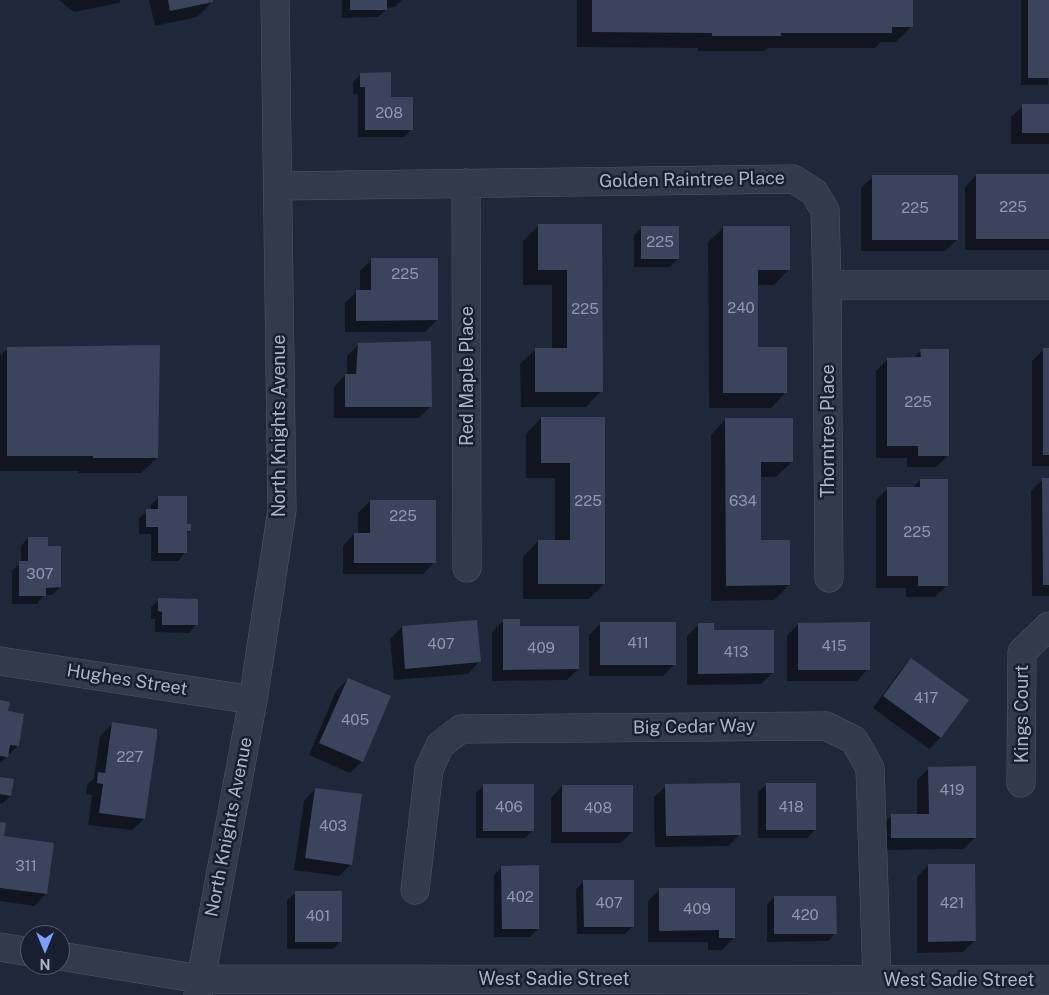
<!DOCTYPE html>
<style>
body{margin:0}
#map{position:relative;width:1049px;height:995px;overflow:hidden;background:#1f283b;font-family:"Public Sans",sans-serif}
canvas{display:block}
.north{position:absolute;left:20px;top:925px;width:50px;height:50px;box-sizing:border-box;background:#181f30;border:1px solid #545b6d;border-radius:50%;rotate:180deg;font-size:14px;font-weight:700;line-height:20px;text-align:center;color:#adb4c8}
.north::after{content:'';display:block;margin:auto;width:18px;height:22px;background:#7b9eff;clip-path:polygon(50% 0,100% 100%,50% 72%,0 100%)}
</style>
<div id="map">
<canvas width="1049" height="995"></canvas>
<div class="north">N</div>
</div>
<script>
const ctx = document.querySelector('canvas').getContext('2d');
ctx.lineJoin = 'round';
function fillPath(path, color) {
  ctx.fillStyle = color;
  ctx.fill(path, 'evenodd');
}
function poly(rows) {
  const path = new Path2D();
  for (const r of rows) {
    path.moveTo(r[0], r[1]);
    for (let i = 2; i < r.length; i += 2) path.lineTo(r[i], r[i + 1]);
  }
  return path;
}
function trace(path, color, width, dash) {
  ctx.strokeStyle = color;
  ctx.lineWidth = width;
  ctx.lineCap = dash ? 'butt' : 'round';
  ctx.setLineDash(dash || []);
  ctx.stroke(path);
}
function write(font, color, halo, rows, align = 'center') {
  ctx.font = font + ' "Public Sans",sans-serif';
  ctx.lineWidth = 5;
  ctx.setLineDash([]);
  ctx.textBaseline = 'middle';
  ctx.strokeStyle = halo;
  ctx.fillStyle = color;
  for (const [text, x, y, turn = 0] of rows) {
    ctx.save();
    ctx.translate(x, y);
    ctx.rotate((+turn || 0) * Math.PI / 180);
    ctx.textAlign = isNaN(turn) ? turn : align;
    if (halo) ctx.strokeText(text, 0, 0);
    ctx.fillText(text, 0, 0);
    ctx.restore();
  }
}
fillPath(poly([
 [59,0,121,0,119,3,74,12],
 [149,0,211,0,212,2,197,17,155,26],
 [342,0,402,0,395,7,386,8,386,10,378,17,342,18],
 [577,0,911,0,911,27,896,42,881,42,875,48,768,48,765,51,698,51,698,48,577,47],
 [1021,0,1049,0,1048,85,1021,85],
 [361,74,412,129,404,137,358,137,358,94,353,94,353,82],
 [1023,106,1049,106,1049,144,1011,144,1011,117],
 [976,175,1049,175,1049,250,965,250,965,187],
 [873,177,957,240,945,251,861,251,861,188],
 [538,226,601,226,601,391,586,407,521,407,520,364,536,349,552,349,552,285,523,285,523,241],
 [642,227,678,259,670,267,634,267,634,235],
 [724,227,789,269,774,285,757,285,757,348,786,392,771,408,709,408,708,242],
 [372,259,437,320,425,332,345,332,345,303,356,292,360,292,360,271],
 [358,345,431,406,419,418,334,418,334,387,347,373,347,356],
 [8,348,157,458,141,473,78,473,79,471,0,471,0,356],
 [1044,349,1049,349,1049,466,1032,466,1032,361],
 [921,350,948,456,936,467,907,467,907,458,876,458,876,371,888,359,912,359],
 [541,418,604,418,604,584,589,599,523,599,523,557,538,541,555,541,555,478,526,478,526,434],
 [726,419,792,462,776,477,760,477,760,541,789,585,774,600,711,601,711,435],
 [1043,479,1049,479,1049,596,1032,596,1031,491],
 [920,480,947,585,935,597,906,597,906,588,876,588,876,500,887,489,912,489],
 [159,497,190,531,185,535,185,553,178,561,151,561,151,534,139,534,139,518,147,511,151,511,151,505],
 [370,501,435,562,423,574,343,574,343,546,354,534,358,534,358,513],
 [28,538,46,547,60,587,52,595,44,595,37,604,12,604,12,570,21,563,21,546],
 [159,600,196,625,189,633,155,632,155,619,151,619,151,607],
 [504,620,519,628,578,669,567,680,492,681,492,632],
 [476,621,479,662,468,674,394,680,390,639,402,627],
 [601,623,675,664,663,676,589,676,589,635],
 [699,624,713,632,773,673,761,684,687,685,687,636],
 [798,624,868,669,857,681,787,681,787,636],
 [911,660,967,700,940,738,929,749,873,708,900,671],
 [348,679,362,761,350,773,309,755,336,691],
 [0,701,7,712,22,715,17,746,10,754,7,753,7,756,0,763],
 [112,724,144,819,132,830,88,825,92,795,86,794,87,785,94,778,100,736],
 [929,768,975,838,963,849,880,850,880,827,892,815,917,815,917,780],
 [0,778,13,780,10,796,2,804,0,803],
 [484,785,533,830,525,838,476,838,476,793],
 [766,785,815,830,807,838,758,838,758,792],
 [562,786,632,832,621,843,551,843,551,798],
 [666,786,740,834,728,846,655,847,654,797],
 [315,789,351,864,339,876,294,870,304,801],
 [0,823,3,837,53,844,46,894,34,906,0,901],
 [928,866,974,941,963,952,917,953,917,877],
 [502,867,538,929,530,937,494,937,494,875],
 [584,881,633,926,625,934,577,934,576,889],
 [660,889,734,938,722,950,708,950,708,942,648,942,648,901],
 [295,893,341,941,333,949,287,949,287,900],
 [774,897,835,934,828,941,767,942,767,905]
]), '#0007');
fillPath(poly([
 [168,0,213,0,213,2,170,11],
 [350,0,387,0,387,10,350,10],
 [592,0,913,0,913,27,892,27,892,33,781,33,781,36,712,36,712,33,592,32],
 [1028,0,1049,0,1049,78,1028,78],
 [391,72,391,97,413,97,413,130,365,130,365,87,360,87,360,73],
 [1022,104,1049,104,1049,133,1022,133],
 [976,174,1049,174,1049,239,976,239],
 [872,175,958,175,958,240,872,240],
 [538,224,602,224,603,392,535,392,535,348,567,348,567,270,538,270],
 [641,226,679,226,679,259,641,259],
 [723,226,790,226,790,270,758,270,758,347,787,347,787,393,723,393],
 [371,258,438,258,438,320,356,321,356,290,371,290],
 [431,341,432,407,345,407,345,374,356,374,358,343],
 [160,345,158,458,93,458,93,456,7,456,7,347],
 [1043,348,1049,348,1049,455,1043,455],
 [920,349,949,349,949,456,918,456,918,446,887,446,887,358,921,357],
 [541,417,605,417,605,584,538,584,538,540,570,540,570,463,541,463],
 [725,418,793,418,793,462,761,462,761,540,790,540,790,585,726,586],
 [1042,478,1049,478,1049,585,1043,585],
 [920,479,948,479,948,586,918,586,918,576,887,576,887,487,920,487],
 [158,496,187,496,187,524,191,524,191,531,187,531,187,553,158,553,158,527,146,527,146,509,158,509],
 [370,500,436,500,436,563,354,563,354,533,370,533],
 [28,537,48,537,48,546,61,546,61,587,46,588,46,596,19,596,19,561,28,561],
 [158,598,198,599,198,625,162,625,162,612,158,611],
 [503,619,520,619,520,626,579,626,579,669,503,670],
 [477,620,481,662,405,669,402,626],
 [600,622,676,622,676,665,600,665],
 [870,622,870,670,798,670,798,623],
 [698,623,714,623,714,630,774,630,774,673,698,674],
 [911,658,969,700,941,738,883,696],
 [348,678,391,696,363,762,319,743],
 [0,700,10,702,8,711,24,714,19,746,10,745,8,757,0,756],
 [112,722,157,729,157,736,145,819,99,813,103,784,97,783,98,772,105,773],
 [976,766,976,838,891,838,891,814,929,814,928,767],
 [0,777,14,779,11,796,0,794],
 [740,783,741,835,666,836,665,784],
 [766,783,816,783,816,830,766,830],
 [483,784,534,784,534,831,483,831],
 [562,785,633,785,633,832,562,832],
 [315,788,362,794,352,865,305,858],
 [0,822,6,823,4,836,54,843,47,894,0,888],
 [928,864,975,864,976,941,928,942],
 [539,865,539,929,502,929,501,866],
 [583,880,634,880,634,927,584,927],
 [659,888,735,888,735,938,719,938,719,930,659,931],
 [295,891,342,891,342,942,295,942],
 [774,896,836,896,837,934,774,934]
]), '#3a445c');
const minor = poly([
 [466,183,467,568],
 [278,186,793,179,814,192,825,210,827,285,829,578],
 [827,285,1049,285],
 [0,661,253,700],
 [1021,783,1022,652,1049,626],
 [415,890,429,769,440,745,461,729,826,726,854,740,870,768,877,980],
 [0,947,30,952],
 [60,956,200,979,1049,980],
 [198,995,253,700,282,510,275,0]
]);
trace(minor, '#505769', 29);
trace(minor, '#333a4b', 28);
write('15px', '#9098ad', null, [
 ["208",389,113],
 ["225",1013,207],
 ["225",915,208],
 ["225",660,242],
 ["225",405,274],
 ["240",741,308],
 ["225",585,309],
 ["225",918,402],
 ["225",588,501],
 ["634",743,501],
 ["225",403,516],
 ["225",917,532],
 ["307",40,574],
 ["411",638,643],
 ["407",441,644],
 ["415",834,646],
 ["409",541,648],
 ["413",736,652],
 ["417",926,698],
 ["405",355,720],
 ["227",130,757],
 ["419",952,790],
 ["406",509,807],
 ["418",791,807],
 ["408",598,808],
 ["403",333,826],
 ["311",26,866],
 ["402",520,897],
 ["407",609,903],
 ["421",952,903],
 ["409",697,909],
 ["420",805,915],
 ["401",318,916]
]);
write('18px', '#adb4c8', '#181f30', [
 ["Golden Raintree Place",692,180,-1],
 ["Red Maple Place",467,376,-90],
 ["North Knights Avenue",279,426,-90],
 ["Thorntree Place",828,431,-90],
 ["Hughes Street",127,680,9],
 ["Kings Court",1022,714,-90],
 ["Big Cedar Way",694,727,-1],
 ["North Knights Avenue",229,827,-79],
 ["West Sadie Street",554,979],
 ["West Sadie Street",959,980]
]);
</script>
